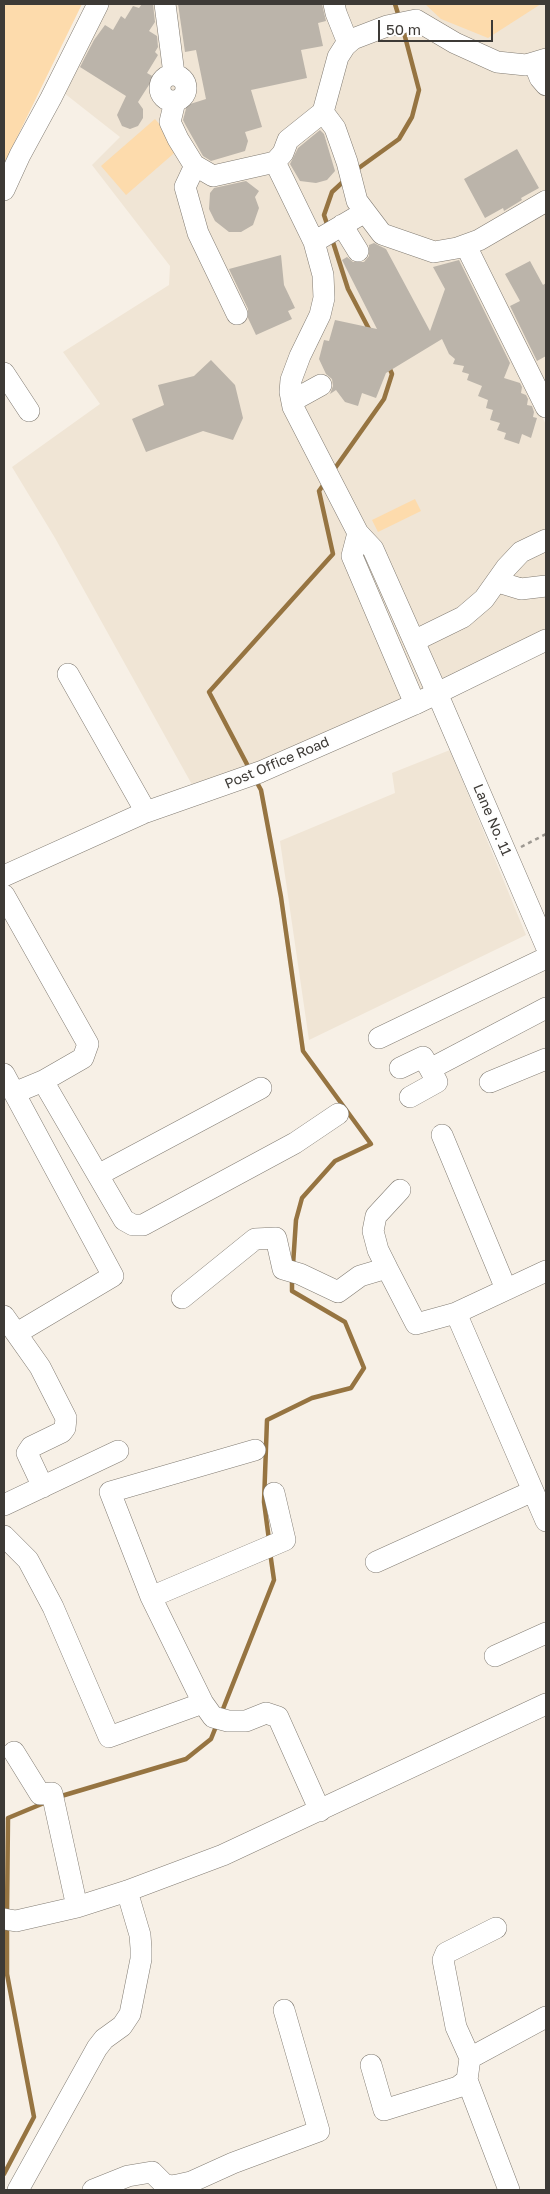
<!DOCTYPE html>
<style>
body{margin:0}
#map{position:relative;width:550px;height:2194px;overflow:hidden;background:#f7f0e6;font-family:"Golos Text",sans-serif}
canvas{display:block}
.frame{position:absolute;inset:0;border:5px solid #3d3a36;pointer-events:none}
.scale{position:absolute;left:378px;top:20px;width:115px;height:22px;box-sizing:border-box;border:2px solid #3d3a36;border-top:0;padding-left:6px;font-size:15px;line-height:18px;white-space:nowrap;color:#3d3a36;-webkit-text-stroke:4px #fefefe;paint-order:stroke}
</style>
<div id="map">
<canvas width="550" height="2194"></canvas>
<div class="frame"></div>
<div class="scale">50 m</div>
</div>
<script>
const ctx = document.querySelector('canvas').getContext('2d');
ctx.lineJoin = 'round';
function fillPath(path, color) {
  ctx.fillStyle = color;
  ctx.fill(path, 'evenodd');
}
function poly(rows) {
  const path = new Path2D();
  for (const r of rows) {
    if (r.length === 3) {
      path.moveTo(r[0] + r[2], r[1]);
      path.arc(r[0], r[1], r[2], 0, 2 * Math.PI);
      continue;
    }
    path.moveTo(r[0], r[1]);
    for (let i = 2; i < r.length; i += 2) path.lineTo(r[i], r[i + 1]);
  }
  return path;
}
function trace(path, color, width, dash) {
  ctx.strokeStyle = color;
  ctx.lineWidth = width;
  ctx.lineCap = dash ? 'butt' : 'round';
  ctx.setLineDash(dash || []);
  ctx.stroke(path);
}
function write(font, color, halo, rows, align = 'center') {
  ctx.font = font + ' "Golos Text",sans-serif';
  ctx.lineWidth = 4.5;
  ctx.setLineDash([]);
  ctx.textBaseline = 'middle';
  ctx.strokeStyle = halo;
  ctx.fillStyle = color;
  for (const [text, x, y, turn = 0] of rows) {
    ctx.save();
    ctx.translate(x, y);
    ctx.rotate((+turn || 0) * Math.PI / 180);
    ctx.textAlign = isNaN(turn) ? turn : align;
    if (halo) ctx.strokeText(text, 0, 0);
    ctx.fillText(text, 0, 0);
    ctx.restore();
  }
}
fillPath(poly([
 [105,4,546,4,546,411,541,414,546,425,546,631,397,703,195,790,55,538,12,467,100,404,63,352,169,285,170,266,92,165,120,137,64,93],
 [450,750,526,935,309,1040,280,841,395,793,392,773]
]), '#f0e5d5');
fillPath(poly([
 [4,4,82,4,4,164],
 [425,4,541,4,488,38,441,19],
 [155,119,180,148,126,195,101,166],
 [415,499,421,511,378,532,372,520]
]), '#fddbac');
trace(poly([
 [395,4,399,17],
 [356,170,399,139,412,117,419,90,403,29],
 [328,227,324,215,332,192,345,180],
 [332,239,348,289,370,331],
 [333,471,384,399,392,374,389,367],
 [250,770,209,692,333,554,319,491,324,484],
 [255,779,261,790,281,897,303,1051,371,1144,335,1161,302,1198,296,1220,293,1265],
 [269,1540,264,1502,267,1420,312,1398,351,1388,364,1368,345,1322,292,1291,292,1278],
 [221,1714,274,1580,270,1552],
 [58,1797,186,1759,211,1739,217,1724],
 [7,1914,8,1818,44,1803],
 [4,2174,34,2117,7,1974,7,1926]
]), '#967441', 4.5);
fillPath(poly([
 [142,4,153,4,155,22,149,31,157,36,158,47,155,52,158,55,147,73,154,77,138,102,143,109,143,118,138,126,130,129,122,126,117,115,126,96,80,67,94,40,105,25,113,30,121,16,125,19,133,6,139,8],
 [178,4,322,4,326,21,318,23,323,46,301,50,307,78,251,90,262,127,245,132,248,141,245,151,211,161,203,156,185,124,183,120,187,105,206,99,196,50,185,52],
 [320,130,324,134,335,171,327,180,316,183,300,181,290,164,298,148],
 [517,149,539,188,521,198,522,200,504,211,503,208,485,218,464,179],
 [246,181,259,191,255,197,259,208,253,225,241,232,229,232,215,221,209,209,210,193,214,188],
 [374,243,386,249,430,331,445,289,433,267,459,260,510,363,504,378,520,383,522,387,521,393,526,395,528,399,527,405,532,406,534,412,533,417,537,418,531,438,522,434,519,444,504,439,506,433,497,430,500,423,490,420,493,410,486,408,488,400,478,396,482,386,467,380,469,374,462,372,464,366,453,364,455,359,449,354,442,339,386,373,376,398,362,393,358,406,345,402,336,390,330,394,333,386,332,379,326,374,319,359,324,340,329,341,335,320,377,329,342,260,347,257,353,262,364,262,369,256,369,245],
 [281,255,284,285,295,308,288,311,292,319,256,335,248,318,248,309,229,269],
 [530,261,543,285,546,283,546,356,537,361,510,306,520,301,505,274],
 [211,360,235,385,243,418,233,440,203,431,146,452,132,419,164,405,158,385,194,376]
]), '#bbb4aa');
const minor = poly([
 [165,4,174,74],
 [334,4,336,13,348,43],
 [534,63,540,78,546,85],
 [173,88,13],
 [175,101,170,122,178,139,194,165,213,176,275,162,283,153,288,140,323,112,338,57,345,46,353,39,387,26,416,20,455,43,497,62,526,65,546,59],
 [323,112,335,128,347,162,357,201,382,234,434,252,457,248,479,240,546,201],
 [275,162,314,242,323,275,324,298,320,315,300,356,291,380,290,392,293,407,358,533,373,549,437,693,546,946],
 [199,168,192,172,185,187,198,233,237,314],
 [4,190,20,155,51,98,98,4],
 [342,225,358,251],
 [314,242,365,212],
 [466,246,546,407],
 [4,373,29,411],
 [292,401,321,385],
 [358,533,352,556,415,704],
 [498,582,521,589,546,586],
 [414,641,463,617,484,599,506,568,521,552,546,540],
 [68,674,146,812],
 [4,876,146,812,260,772,415,704,546,640],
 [4,895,88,1044,83,1058,43,1081,14,1093],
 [379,1038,546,958],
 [400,1068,423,1057,430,1069],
 [4,1074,113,1276,17,1333],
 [43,1081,124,1220,133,1225,143,1225,295,1143,338,1114],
 [490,1082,546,1059],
 [410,1097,437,1082,430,1069,546,1008],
 [442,1135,506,1289],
 [98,1175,261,1088],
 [387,1268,378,1250,373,1231,376,1216,400,1190],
 [182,1298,255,1239,276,1238,283,1269,300,1274,338,1292,360,1276,387,1268,416,1324,456,1313,546,1271],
 [456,1313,546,1521],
 [4,1316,40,1367,66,1418,65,1428,62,1432,31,1447,27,1453,43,1487],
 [4,1505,118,1451],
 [4,1536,28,1560,53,1607,109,1737,203,1703,151,1597,110,1492,255,1450],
 [376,1562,533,1491],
 [151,1597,285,1540,274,1493],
 [495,1656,546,1633],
 [203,1703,213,1717,228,1721,246,1721,266,1713,278,1717,320,1811],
 [14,1752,40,1794,52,1793,77,1907],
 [4,1919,16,1921,77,1907,127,1891,223,1855,546,1704],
 [470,2058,456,2027,443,1960,446,1953,496,1928],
 [371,2065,384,2110,458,2087,467,2080,470,2058,546,2017],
 [467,2080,509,2190],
 [18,2190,97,2048,104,2039,122,2026,130,2014,141,1959,141,1948,140,1935,127,1891],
 [93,2190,128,2176,152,2172,165,2185,173,2186,191,2182,233,2163,319,2131,284,2010]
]);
trace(minor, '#827c73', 22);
trace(poly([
 [521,847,546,834]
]), '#9d9891', 2.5, [4, 4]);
trace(minor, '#fff', 21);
write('14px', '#3d3a36', '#fefefe', [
 ["Post Office Road",277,763,-23],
 ["Lane No. 11",492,820,67]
]);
</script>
